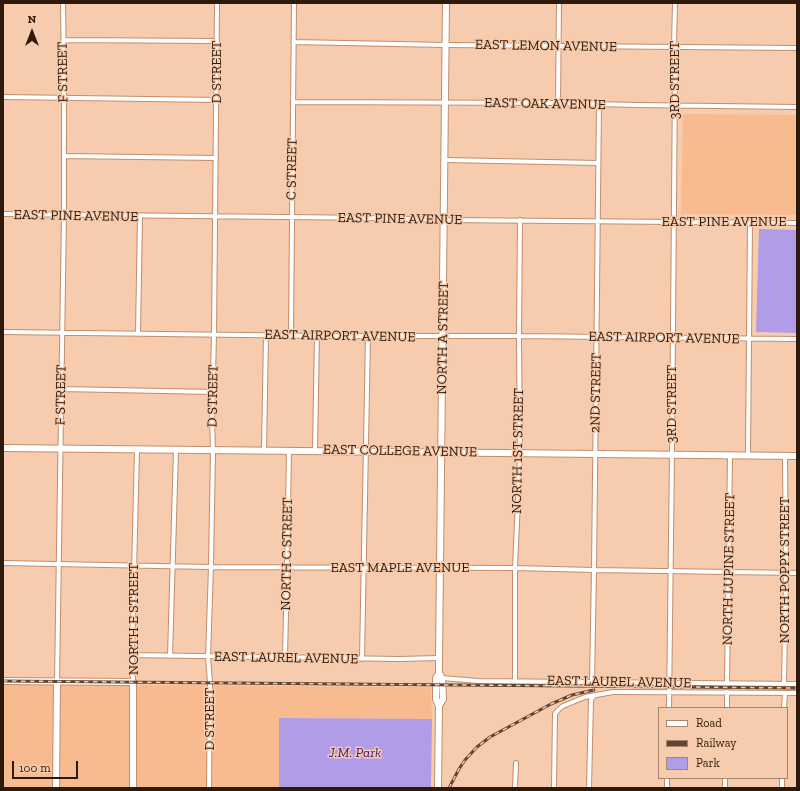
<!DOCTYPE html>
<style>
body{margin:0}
#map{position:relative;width:800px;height:791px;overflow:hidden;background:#f7cbad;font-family:"Zilla Slab",serif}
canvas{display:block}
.frame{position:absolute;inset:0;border:4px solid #2e1a0b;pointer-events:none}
.legend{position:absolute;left:658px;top:707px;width:130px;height:72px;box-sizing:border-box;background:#f7cbad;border:1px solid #a7846c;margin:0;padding:5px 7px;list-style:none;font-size:12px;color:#2e1a0b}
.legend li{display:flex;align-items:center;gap:8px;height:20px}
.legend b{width:20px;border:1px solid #a7846c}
.north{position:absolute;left:12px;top:12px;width:40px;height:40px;-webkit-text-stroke:3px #f7cbad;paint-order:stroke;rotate:0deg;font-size:11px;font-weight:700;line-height:16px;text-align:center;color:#2e1a0b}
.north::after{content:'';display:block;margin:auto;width:14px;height:18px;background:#2e1a0b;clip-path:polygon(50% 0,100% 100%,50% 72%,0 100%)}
.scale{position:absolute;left:12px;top:761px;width:66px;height:18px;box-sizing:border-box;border:2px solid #2e1a0b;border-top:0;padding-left:5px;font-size:12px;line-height:14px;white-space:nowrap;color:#2e1a0b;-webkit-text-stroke:3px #f7cbad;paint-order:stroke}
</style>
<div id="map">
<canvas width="800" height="791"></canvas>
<div class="frame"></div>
<ul class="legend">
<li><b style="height:5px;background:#fff"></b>Road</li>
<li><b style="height:5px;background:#5f4532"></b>Railway</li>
<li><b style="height:11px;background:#b09ce7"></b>Park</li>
</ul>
<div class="north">N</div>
<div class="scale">100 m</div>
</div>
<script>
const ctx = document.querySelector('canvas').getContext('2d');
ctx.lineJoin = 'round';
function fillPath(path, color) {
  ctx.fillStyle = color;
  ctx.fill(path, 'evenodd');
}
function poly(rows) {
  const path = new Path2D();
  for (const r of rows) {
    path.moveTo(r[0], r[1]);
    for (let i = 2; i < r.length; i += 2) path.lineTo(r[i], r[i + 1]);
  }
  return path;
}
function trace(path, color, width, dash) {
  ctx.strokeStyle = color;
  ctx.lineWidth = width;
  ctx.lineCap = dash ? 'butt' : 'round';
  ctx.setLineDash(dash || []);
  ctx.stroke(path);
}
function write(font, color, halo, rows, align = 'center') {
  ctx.font = font + ' "Zilla Slab",serif';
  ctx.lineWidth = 3;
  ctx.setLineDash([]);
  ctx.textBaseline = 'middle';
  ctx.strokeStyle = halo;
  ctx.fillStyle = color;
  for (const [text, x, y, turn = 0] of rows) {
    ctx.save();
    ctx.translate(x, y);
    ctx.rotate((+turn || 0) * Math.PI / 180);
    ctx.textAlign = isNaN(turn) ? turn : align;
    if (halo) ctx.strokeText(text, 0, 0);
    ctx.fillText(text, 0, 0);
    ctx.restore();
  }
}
fillPath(poly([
 [683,114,797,115,797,215,681,214],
 [3,684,431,687,432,719,279,718,279,788,3,788]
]), '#f8bb90');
fillPath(poly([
 [759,229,797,230,797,333,756,332],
 [279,718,432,719,431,788,279,788]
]), '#b09ce7');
const street = poly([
 [63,40,217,41],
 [294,42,446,45,797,48],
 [3,97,217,100],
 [293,102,558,103,636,105,797,107],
 [558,103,559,3],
 [64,156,216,158],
 [445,160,598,163],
 [3,214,379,218,444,220,797,223],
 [3,332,323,336,519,336,797,339],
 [138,333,140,216],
 [291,335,294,3],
 [62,389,213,392],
 [264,450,266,335],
 [315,450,317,336],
 [748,455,750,223],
 [3,563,211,567,515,568,594,570,797,573],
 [132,655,399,659,439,658],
 [170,656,176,450],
 [285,657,287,567,289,450],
 [362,659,368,336],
 [442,678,478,681,797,684],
 [515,681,515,568,520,454,519,336,520,220],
 [57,682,64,215,64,69,63,3],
 [133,682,132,655,137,450],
 [592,682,594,570,599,105],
 [727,684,730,455],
 [784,684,786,573,785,456],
 [669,708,672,455,675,76,674,47,675,3],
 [727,708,727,692],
 [784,708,785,693],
 [209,788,210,683,208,657,211,567,213,450,212,419,214,334,217,3],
 [515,788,516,763],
 [554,788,555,714,558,710,563,706,585,697,613,692,621,692,797,693],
 [589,788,591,700,594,696],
 [667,788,667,778],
 [725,788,725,778],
 [782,788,782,778]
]);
const secondary = poly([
 [3,448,797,456],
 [3,681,133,682,133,788],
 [439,706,436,699,436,678,439,673],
 [56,788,57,682],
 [438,788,439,706,443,699,442,678,439,673,439,658,446,3]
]);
trace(street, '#c28e6a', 6);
trace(secondary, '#c28e6a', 8);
trace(street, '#fff', 4);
trace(secondary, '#fff', 6);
const rail = poly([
 [3,681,797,688],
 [449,788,459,769,465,760,477,747,490,737,551,704,572,695,594,690]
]);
trace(rail, '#5f4532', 3);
trace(rail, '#f7cbad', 1.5, [4.5]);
write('14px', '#2e1a0b', '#f7cbad', [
 ["EAST LEMON AVENUE",546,46,1],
 ["F STREET",63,72,-91],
 ["D STREET",217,72,-90],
 ["3RD STREET",675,80,-90],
 ["EAST OAK AVENUE",545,104,1],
 ["C STREET",292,169,-89],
 ["EAST PINE AVENUE",76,216,1],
 ["EAST PINE AVENUE",400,219,1],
 ["EAST PINE AVENUE",724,222],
 ["EAST AIRPORT AVENUE",340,336,1],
 ["NORTH A STREET",443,338,-89],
 ["EAST AIRPORT AVENUE",664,338,1],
 ["2ND STREET",596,393,-89],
 ["F STREET",61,395,-89],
 ["D STREET",213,396,-89],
 ["3RD STREET",672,404,-90],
 ["EAST COLLEGE AVENUE",400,451,1],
 ["NORTH 1ST STREET",518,451,-89],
 ["NORTH C STREET",287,554,-89],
 ["EAST MAPLE AVENUE",400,568],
 ["NORTH LUPINE STREET",729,569,-89],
 ["NORTH POPPY STREET",785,570,-90],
 ["NORTH E STREET",134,619,-90],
 ["EAST LAUREL AVENUE",286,658,1],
 ["EAST LAUREL AVENUE",619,682,1],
 ["D STREET",210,719,-90]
]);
write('italic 14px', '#3b0e74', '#f7cbad', [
 ["J.M. Park",355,753]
]);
</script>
